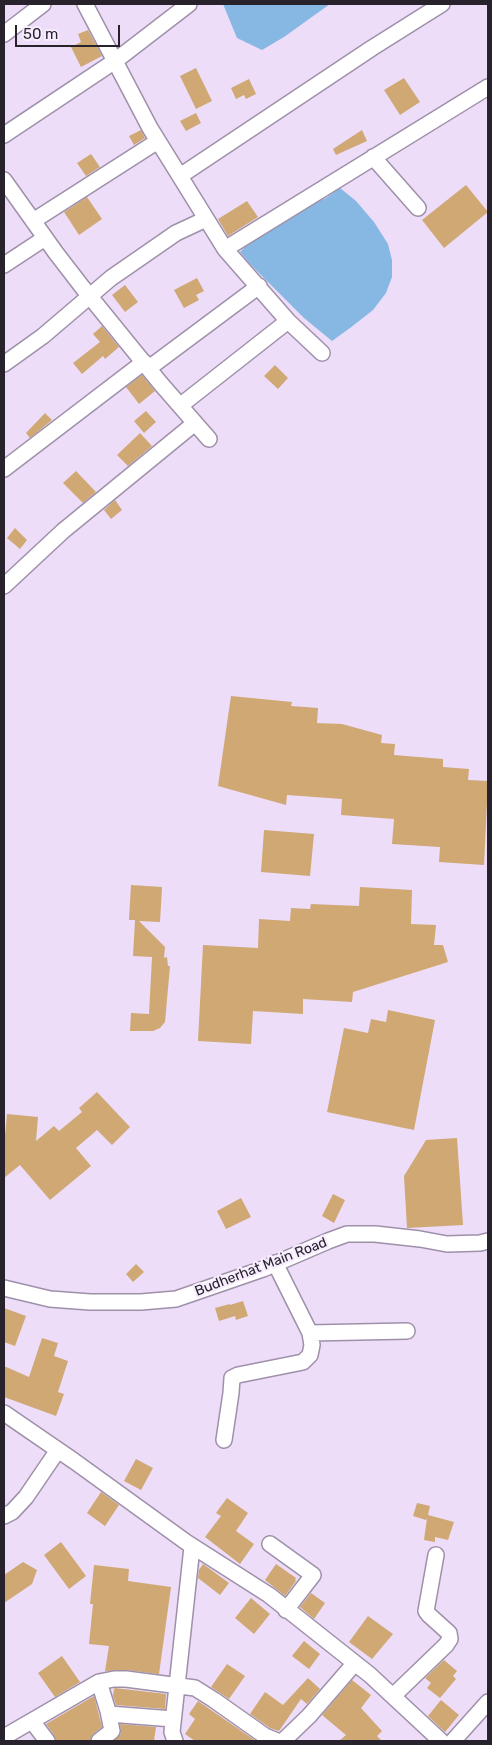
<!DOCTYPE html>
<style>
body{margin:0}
#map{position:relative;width:492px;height:1745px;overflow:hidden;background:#edddf9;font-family:Rubik,sans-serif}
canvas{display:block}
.frame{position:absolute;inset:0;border:5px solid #28222c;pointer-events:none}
.scale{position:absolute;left:15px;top:25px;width:105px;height:22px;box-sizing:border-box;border:2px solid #28222c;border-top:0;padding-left:6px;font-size:15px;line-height:18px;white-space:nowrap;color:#28222c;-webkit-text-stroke:4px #f7edfe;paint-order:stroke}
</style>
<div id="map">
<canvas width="492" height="1745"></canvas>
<div class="frame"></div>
<div class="scale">50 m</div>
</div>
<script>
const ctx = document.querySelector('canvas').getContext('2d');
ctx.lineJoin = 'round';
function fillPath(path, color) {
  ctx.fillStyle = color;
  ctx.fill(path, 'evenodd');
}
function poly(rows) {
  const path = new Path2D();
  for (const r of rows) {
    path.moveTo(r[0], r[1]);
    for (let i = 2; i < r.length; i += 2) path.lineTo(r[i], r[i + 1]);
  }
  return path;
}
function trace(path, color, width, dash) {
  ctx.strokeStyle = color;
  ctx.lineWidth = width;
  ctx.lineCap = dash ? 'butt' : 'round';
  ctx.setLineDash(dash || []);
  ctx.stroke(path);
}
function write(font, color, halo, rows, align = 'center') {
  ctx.font = font + ' Rubik,sans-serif';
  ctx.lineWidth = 4.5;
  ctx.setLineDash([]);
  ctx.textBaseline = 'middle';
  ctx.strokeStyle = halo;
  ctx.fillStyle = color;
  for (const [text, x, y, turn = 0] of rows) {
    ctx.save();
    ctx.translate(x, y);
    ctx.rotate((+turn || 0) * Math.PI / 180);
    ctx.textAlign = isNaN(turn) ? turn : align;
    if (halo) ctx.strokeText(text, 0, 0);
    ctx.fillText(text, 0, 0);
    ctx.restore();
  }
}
fillPath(poly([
 [223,4,330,4,284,37,262,50,237,38],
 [340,188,356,201,374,222,388,244,392,260,392,277,386,293,373,310,350,328,332,341,304,318,251,265,240,252,257,235,296,210,326,198]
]), '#87b8e4');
fillPath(poly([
 [88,30,102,56,81,67,71,47,81,42,78,34],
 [196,68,212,101,196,109,180,76],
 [404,78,420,102,400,115,384,90],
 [249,79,256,94,246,99,244,95,236,99,231,88],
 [196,113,201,123,186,131,180,121],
 [141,130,145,138,134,145,129,136],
 [362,130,367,141,336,155,333,149],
 [91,154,100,167,86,176,77,163],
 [466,185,488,212,444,248,422,220],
 [87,197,102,219,79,235,64,212],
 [247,201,258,217,228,236,218,219],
 [197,278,204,291,196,295,199,300,184,308,174,290],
 [125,285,138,302,125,312,112,295],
 [102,326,119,347,105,359,103,356,82,374,73,363,100,342,93,334],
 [275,365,288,378,278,389,264,376],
 [142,375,155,391,139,404,126,387],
 [146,411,156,422,144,433,134,421],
 [45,413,52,420,30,438,26,433],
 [140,433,152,446,128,466,117,455],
 [76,471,96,492,83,503,63,483],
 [115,500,122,510,111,519,104,510],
 [15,528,27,540,20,549,7,538],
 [231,696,292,702,291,706,318,708,317,723,342,724,382,735,381,743,395,744,394,755,443,759,443,767,469,769,468,780,488,781,484,865,439,862,440,847,392,844,394,819,341,815,342,799,287,795,286,805,218,786],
 [264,830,314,834,310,876,261,872],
 [131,885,162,887,160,922,139,921,165,947,164,958,167,957,168,966,170,966,165,1022,160,1028,153,1031,130,1031,131,1013,149,1014,152,957,133,956,135,920,129,920],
 [360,887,412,890,411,924,436,925,434,945,443,945,448,962,353,992,352,1002,303,999,303,1014,253,1011,251,1044,198,1041,203,945,258,948,259,919,290,921,291,908,310,909,311,904,359,906],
 [388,1010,435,1020,414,1130,327,1112,344,1028,368,1033,371,1019,386,1022],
 [97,1092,130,1127,112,1145,97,1130,76,1148,91,1166,50,1200,20,1165,4,1178,4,1146,7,1114,38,1117,36,1141,54,1126,59,1131,82,1112,79,1108],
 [457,1138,463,1225,407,1228,404,1176,426,1140],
 [333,1194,345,1200,334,1223,322,1216],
 [241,1198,251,1217,226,1229,217,1211],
 [136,1264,144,1272,133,1282,126,1274],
 [243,1301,248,1316,236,1320,235,1316,219,1321,215,1308,230,1304,230,1305],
 [4,1308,26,1316,15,1346,4,1342],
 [42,1338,58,1343,54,1356,68,1361,58,1392,64,1394,56,1416,4,1397,4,1366,29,1377],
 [136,1459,153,1468,141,1490,124,1481],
 [101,1492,119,1505,105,1526,87,1513],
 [227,1498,248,1513,236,1531,254,1544,240,1564,205,1537,221,1516,216,1513],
 [417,1503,430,1506,428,1515,454,1522,448,1540,435,1537,435,1542,424,1540,427,1518,426,1520,413,1516],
 [61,1542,86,1576,69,1589,44,1555],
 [23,1562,37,1570,32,1584,4,1603,4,1575],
 [203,1564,229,1583,220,1595,198,1578,199,1570],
 [276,1564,296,1578,295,1580,296,1581,285,1596,265,1580],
 [94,1565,129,1569,128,1581,171,1587,159,1674,126,1670,105,1671,109,1646,89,1644,93,1604,90,1604],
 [311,1593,325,1603,314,1619,300,1607],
 [251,1598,270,1614,254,1634,235,1618],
 [368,1616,393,1634,372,1659,349,1642],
 [304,1641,320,1654,309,1669,292,1656],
 [62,1656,80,1682,55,1697,38,1673],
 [444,1660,457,1671,453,1676,456,1679,440,1698,427,1688,431,1683,425,1678],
 [227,1664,245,1676,229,1699,211,1687],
 [308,1678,320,1689,307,1704,301,1699,279,1731,270,1728,250,1714,265,1692,283,1705],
 [352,1680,371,1695,361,1708,382,1731,377,1736,382,1741,339,1741,346,1735,322,1715],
 [115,1688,166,1694,165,1709,116,1705,113,1696,114,1689],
 [94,1696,102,1727,93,1734,90,1741,56,1741,54,1735,46,1724],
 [441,1700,459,1715,445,1732,428,1716],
 [198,1701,253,1739,255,1741,195,1741,185,1734,195,1719,189,1714],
 [120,1724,156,1727,154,1741,114,1741,121,1734]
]), '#cfa874');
const minor = poly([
 [85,4,150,128,225,249,288,321,322,353],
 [4,34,43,4],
 [4,135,115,61,189,4],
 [373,157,418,208],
 [180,176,372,48,442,4],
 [4,180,56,253,83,288,161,384,209,439],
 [33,221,158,141],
 [225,249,488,87],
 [4,265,45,238],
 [4,364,43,336,111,278,176,233,206,219],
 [149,368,259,286],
 [181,405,288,321],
 [4,469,144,362],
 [4,586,63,531,195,423],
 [4,1288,50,1299,90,1302,141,1302,176,1299,263,1269,328,1241,347,1234,375,1234,420,1239,447,1244,480,1243,488,1241],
 [310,1333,407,1331],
 [4,1413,74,1461,186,1542,269,1595,370,1675,441,1741],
 [224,1440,231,1393,232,1378,238,1375,303,1362,310,1355,312,1345,310,1333,275,1263],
 [4,1516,12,1512,26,1497,58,1450],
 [270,1544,313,1575,286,1610],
 [393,1696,446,1645,450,1639,449,1633,429,1615,426,1611,436,1555],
 [109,1714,173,1719],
 [32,1721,47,1741],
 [4,1737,99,1682,114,1679,126,1679,195,1688,214,1700,265,1736,277,1741],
 [99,1741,112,1731,108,1711,99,1682],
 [175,1741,172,1732,192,1547],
 [283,1741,309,1716,354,1664],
 [453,1741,488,1702]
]);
trace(minor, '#9f90aa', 18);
trace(minor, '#fff', 15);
write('14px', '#28222c', '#f7edfe', [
 ["Budherhat Main Road",261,1267,-21]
]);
</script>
